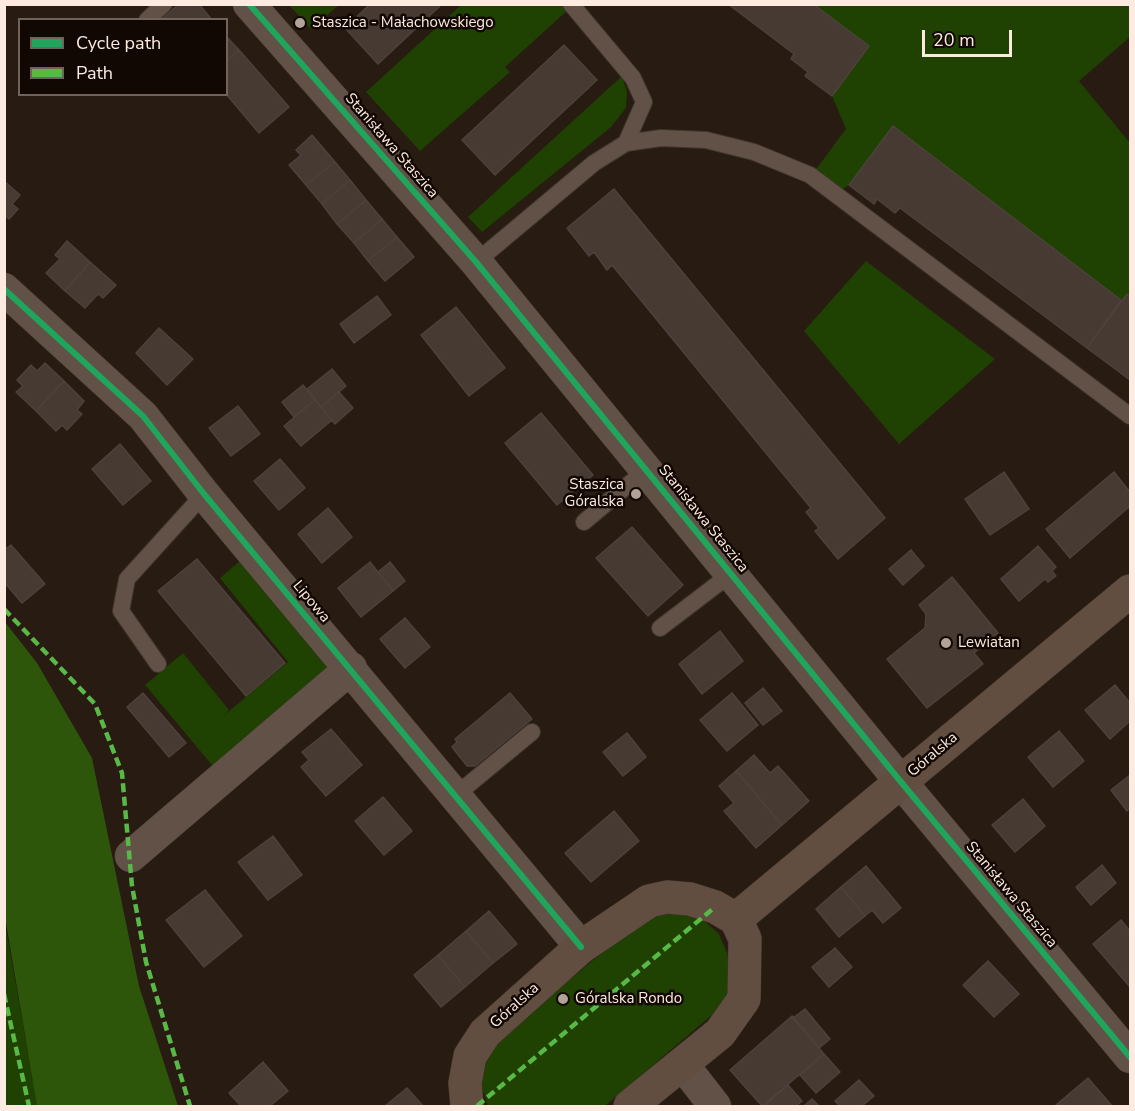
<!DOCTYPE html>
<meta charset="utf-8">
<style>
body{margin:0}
#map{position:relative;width:1135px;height:1111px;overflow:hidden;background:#281b12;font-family:"Nunito Sans",sans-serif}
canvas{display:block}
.frame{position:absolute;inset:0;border:6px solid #fdebe1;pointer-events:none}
.legend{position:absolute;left:18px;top:18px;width:210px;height:78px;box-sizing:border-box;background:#120803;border:2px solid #70635c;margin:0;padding:8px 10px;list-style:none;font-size:18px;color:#fdebe1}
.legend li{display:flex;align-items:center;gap:12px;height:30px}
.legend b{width:30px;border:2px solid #70635c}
.scale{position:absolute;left:922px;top:30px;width:90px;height:27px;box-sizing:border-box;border:3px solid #fdebe1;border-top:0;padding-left:8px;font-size:18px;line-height:21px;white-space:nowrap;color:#fdebe1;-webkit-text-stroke:4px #120803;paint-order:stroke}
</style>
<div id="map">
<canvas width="1135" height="1111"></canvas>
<div class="frame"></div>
<ul class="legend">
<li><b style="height:8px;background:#20a55d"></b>Cycle path</li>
<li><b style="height:8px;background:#58b947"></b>Path</li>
</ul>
<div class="scale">20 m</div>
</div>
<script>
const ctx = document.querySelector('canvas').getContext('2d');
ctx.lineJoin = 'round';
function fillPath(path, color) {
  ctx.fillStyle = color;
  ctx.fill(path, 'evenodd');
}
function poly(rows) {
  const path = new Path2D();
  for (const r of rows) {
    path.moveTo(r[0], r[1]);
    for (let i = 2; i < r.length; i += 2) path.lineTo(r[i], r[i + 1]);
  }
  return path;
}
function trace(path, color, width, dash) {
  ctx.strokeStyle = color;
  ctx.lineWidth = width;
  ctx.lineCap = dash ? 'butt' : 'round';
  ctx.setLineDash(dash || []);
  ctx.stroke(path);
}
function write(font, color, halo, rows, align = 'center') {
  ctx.font = font + ' "Nunito Sans",sans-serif';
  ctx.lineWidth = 5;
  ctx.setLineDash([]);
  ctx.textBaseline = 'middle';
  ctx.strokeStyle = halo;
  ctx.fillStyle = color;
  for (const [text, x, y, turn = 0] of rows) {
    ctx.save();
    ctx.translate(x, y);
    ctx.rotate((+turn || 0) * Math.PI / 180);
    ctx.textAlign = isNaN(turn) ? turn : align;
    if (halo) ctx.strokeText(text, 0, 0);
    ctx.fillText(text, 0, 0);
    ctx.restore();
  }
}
fillPath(poly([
 [565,4,569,9,505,67,510,72,420,151,366,92,461,5],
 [289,5,339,5,311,29],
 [813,5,1130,5,1130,37,1079,81,1130,143,1130,297,1127,295,1121,300,894,127,849,185,835,194,811,176,846,129,832,96],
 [622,76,627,92,626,108,611,127,482,232,468,217],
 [866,261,995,359,899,444,804,331],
 [240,561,326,663,327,679,217,771,145,685,183,653,229,710,222,717,288,662,220,578],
 [683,911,701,918,719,934,727,953,731,974,728,994,713,1014,605,1106,488,1106,481,1084,482,1065,491,1047,639,921,661,913],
 [4,917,37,1104,37,1106,5,1106]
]), '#1f4102');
fillPath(poly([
 [5,622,37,663,92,758,139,986,178,1106,37,1106,5,917]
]), '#2d560b');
const building = poly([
 [179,4,199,4,212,20,161,20,179,4],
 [370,4,442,4,378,64,345,28,370,4],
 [728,4,813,4,869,46,832,96,805,76,808,72,791,59,794,54,728,4],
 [226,36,239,50,226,62,226,36],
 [564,45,597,80,495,175,462,140,564,45],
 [239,50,289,107,259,133,226,94,226,62,239,50],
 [893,126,1121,300,1087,348,900,208,895,213,877,199,874,204,849,185,893,126],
 [312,135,335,162,306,185,289,165,301,155,296,150,312,135],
 [335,162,350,180,322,204,306,185,335,162],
 [350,180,366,200,337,224,322,204,350,180],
 [4,181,20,195,12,204,18,209,9,219,4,215,4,181],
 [614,189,885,518,838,559,815,531,819,528,806,512,811,508,612,265,607,270,594,252,589,256,567,228,614,189],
 [366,200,382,219,354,243,337,224,366,200],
 [382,219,397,237,368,261,354,243,382,219],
 [397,237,414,257,385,281,368,261,397,237],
 [67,241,90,262,65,291,46,273,60,259,55,255,67,241],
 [90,262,116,285,103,298,98,294,85,308,65,291,90,262],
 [1127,294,1130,297,1130,380,1087,348,1127,294],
 [377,296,391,315,354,343,340,324,377,296],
 [456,307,505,368,469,396,421,335,456,307],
 [159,328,193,359,167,385,136,353,159,328],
 [45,363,64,381,36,411,16,392,23,386,17,380,31,365,37,371,45,363],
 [332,369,346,386,321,407,307,389,332,369],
 [64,381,84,401,77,410,82,414,67,430,62,425,56,431,36,411,64,381],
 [303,385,315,400,294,417,282,402,303,385],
 [339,392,353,408,335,424,321,407,339,392],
 [315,400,332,420,301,446,284,426,315,400],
 [238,406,260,434,231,456,209,428,238,406],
 [541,413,593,475,557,505,505,443,541,413],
 [120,444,151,481,123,505,92,469,120,444],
 [280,459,305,488,279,510,254,481,280,459],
 [1004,472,1029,509,990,535,965,499,1004,472],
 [1114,472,1130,492,1130,506,1070,558,1046,529,1114,472],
 [328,508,352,537,322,563,298,534,328,508],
 [632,527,683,585,648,616,596,558,632,527],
 [11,545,45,584,22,603,4,582,4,550,11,545],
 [1038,546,1056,567,1052,571,1056,576,1048,582,1045,579,1019,601,1001,579,1038,546],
 [911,550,924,566,903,585,889,569,911,550],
 [197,559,285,663,246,696,158,591,197,559],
 [370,562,393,591,361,617,338,588,370,562],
 [390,562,405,581,393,591,378,572,390,562],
 [952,577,998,633,974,653,983,664,927,708,887,659,925,628,926,614,919,605,952,577],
 [405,618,430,647,405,668,380,639,405,618],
 [720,631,743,661,702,694,679,664,720,631],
 [1115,685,1130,703,1130,721,1110,739,1085,710,1115,685],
 [763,688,782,711,763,725,745,703,763,688],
 [143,693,186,743,169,757,127,707,143,693],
 [510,693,532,719,475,766,467,766,452,747,457,742,455,739,510,693],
 [732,693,758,725,727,751,700,720,732,693],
 [331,729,362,765,326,796,301,767,309,760,302,752,331,729],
 [1059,731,1084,761,1053,787,1028,757,1059,731],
 [627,733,646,757,623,776,603,752,627,733],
 [754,755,770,773,778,766,809,801,782,825,736,771,754,755],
 [736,771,782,825,756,848,724,811,734,803,719,786,736,771],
 [1130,775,1130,808,1127,811,1111,790,1130,775],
 [383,797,412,831,384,855,355,821,383,797],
 [1023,799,1045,826,1015,852,992,825,1023,799],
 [614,811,639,841,591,882,565,853,614,811],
 [273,836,302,875,268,900,238,862,273,836],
 [1102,865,1116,883,1091,905,1076,887,1102,865],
 [866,866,901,908,883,923,872,910,865,916,841,887,866,866],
 [841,887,865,916,839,937,816,909,841,887],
 [205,890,242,936,204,967,166,920,205,890],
 [489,911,517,944,493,963,466,931,489,911],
 [1121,920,1130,931,1130,987,1093,944,1121,920],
 [466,931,493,963,465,987,438,955,466,931],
 [835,948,852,967,829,987,812,967,835,948],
 [438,955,465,987,441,1007,414,975,438,955],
 [988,961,1019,994,994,1017,963,985,988,961],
 [805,1009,830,1039,819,1048,793,1018,805,1009],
 [792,1016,824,1054,762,1106,730,1070,792,1016],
 [824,1054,840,1072,816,1093,800,1075,824,1054],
 [263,1062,288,1091,270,1106,241,1106,229,1093,263,1062],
 [1088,1078,1112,1106,1057,1106,1056,1105,1088,1078],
 [859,1080,874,1096,862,1106,840,1106,835,1101,859,1080],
 [788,1085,802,1101,796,1106,764,1106,788,1085],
 [407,1088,423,1106,385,1106,407,1088],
 [812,1099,819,1106,804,1106,812,1099]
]);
fillPath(building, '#463a33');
trace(building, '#4d423b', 1.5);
const lane = poly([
 [571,4,633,78,644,102,626,143],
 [147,20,164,4],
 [476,262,594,163,626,143,661,138,706,140,754,152,810,175,1130,416],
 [584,522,647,469],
 [660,628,732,573],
 [158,664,121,611,127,579,204,494],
 [456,795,532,732]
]);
const street = poly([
 [249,4,476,262,901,782,1130,1057],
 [4,289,143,416,204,494,581,947],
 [131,856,351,668],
 [683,1065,715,1106]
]);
const secondary = poly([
 [736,919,1130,591],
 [467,1106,465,1083,470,1056,485,1033,581,947,649,901,667,897,690,899,715,907,736,919,745,939,744,999,720,1033,630,1106]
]);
trace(lane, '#40352d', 18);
trace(street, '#40352d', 33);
trace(secondary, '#40352d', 34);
trace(lane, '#625146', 16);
trace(street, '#625146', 32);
trace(secondary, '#624e40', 33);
trace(poly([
 [4,609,95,704,122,773,132,886,146,962,190,1106],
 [4,994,29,1106],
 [477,1106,715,907]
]), '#58b947', 4.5, [9, 4.5]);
trace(poly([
 [249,4,476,262,901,782,1130,1057],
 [4,289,143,416,204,494,581,947]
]), '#20a55d', 6);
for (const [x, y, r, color] of [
 [300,23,6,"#b2a299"],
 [636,494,6,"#b2a299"],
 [946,643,6,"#b2a299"],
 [563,999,6,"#b2a299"]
]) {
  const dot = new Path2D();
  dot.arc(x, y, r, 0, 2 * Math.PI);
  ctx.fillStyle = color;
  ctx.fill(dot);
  trace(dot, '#120803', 2);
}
write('15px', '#fdebe1', '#120803', [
 ["Staszica - Małachowskiego",312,23],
 ["Staszica",624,485,"right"],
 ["Góralska",624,502,"right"],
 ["Lewiatan",958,643],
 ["Góralska Rondo",575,999]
], 'left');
write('15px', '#fdebe1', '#120803', [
 ["Stanisława Staszica",391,146,49],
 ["Stanisława Staszica",703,519,51],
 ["Lipowa",311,602,50],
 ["Góralska",933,755,-40],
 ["Stanisława Staszica",1011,895,50],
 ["Góralska",515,1006,-42]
]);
</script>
